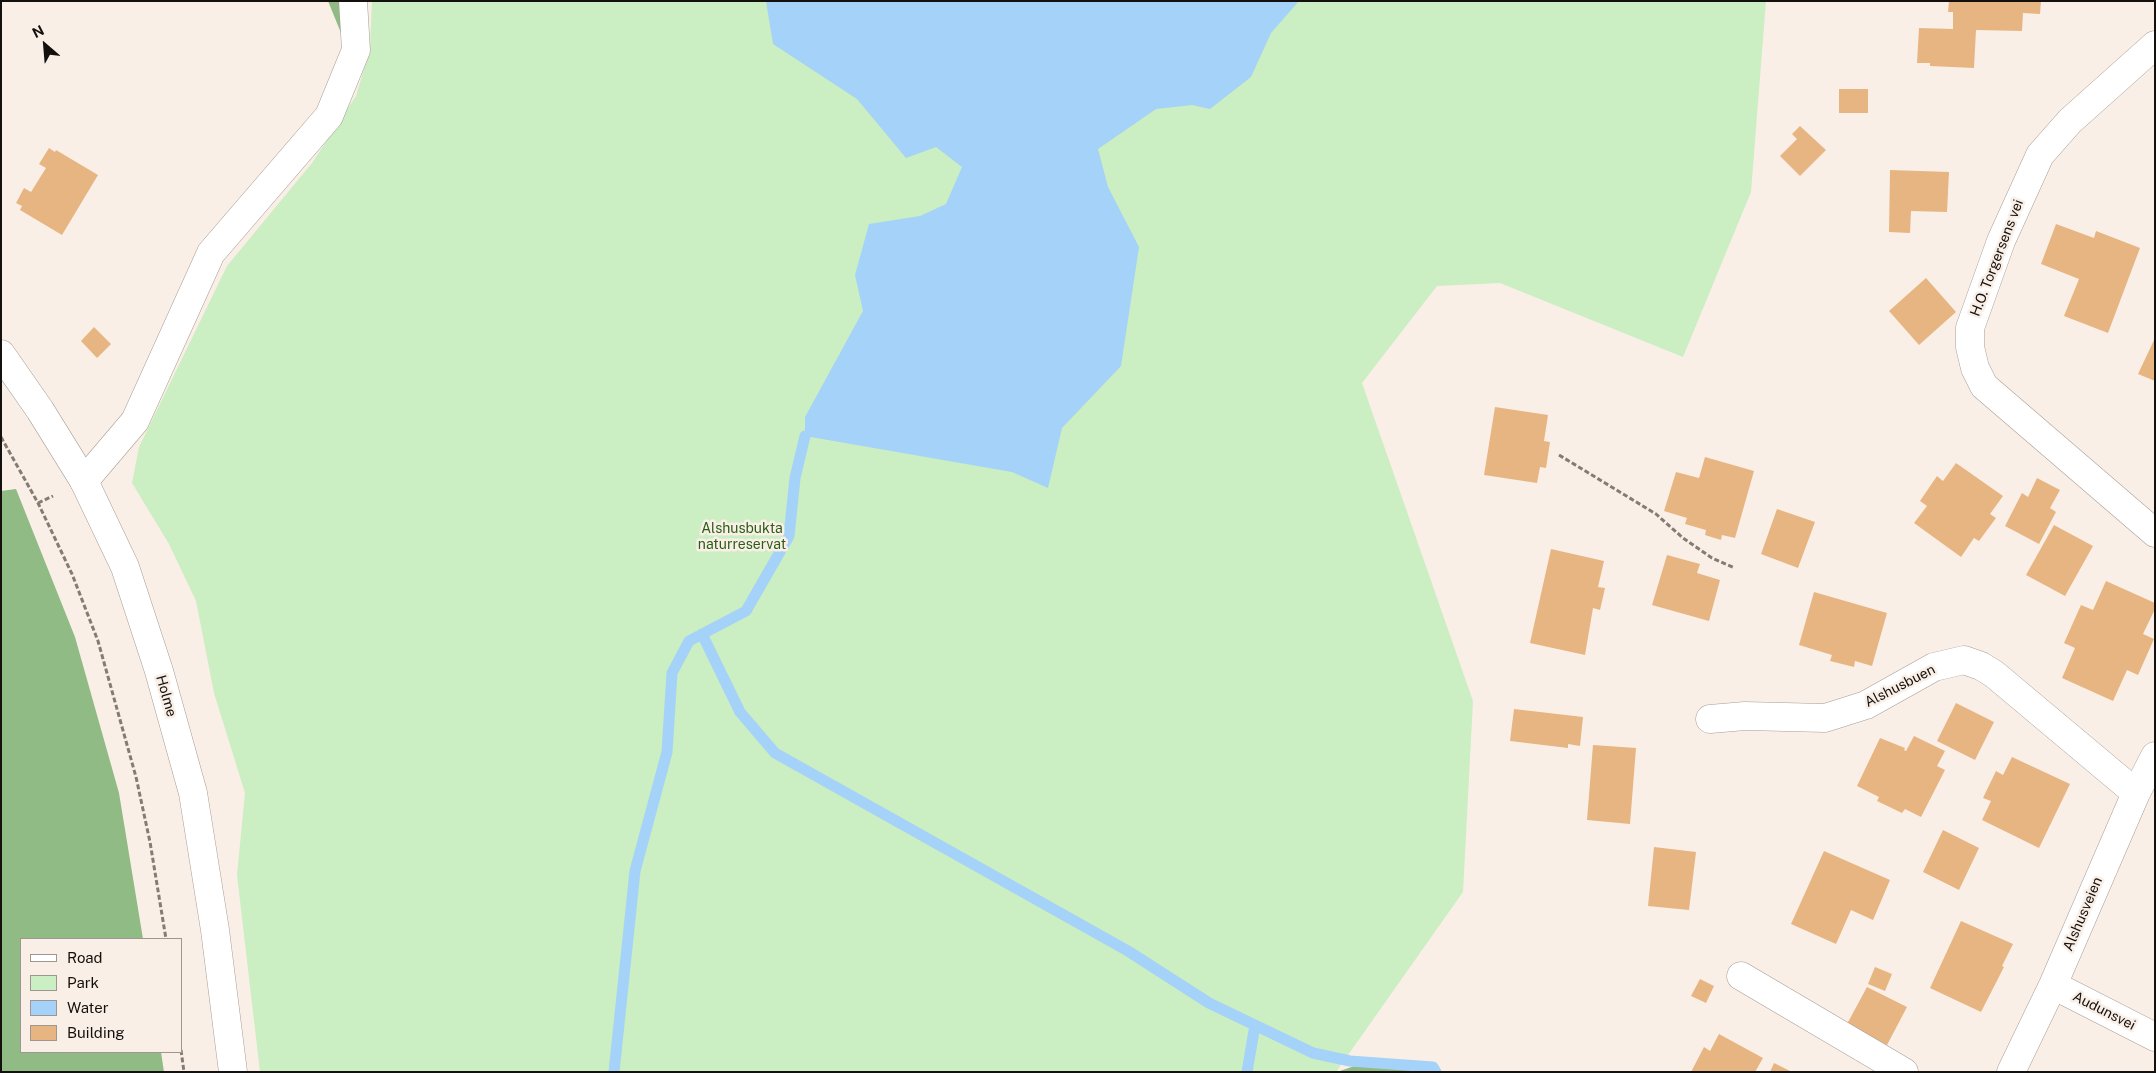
<!DOCTYPE html>
<style>
body{margin:0}
#map{position:relative;width:2156px;height:1073px;overflow:hidden;background:#faefe7;font-family:"Public Sans",sans-serif}
canvas{display:block}
.frame{position:absolute;inset:0;border:2px solid #14100d;pointer-events:none}
.legend{position:absolute;left:20px;top:938px;width:162px;height:115px;box-sizing:border-box;background:#faefe7;border:1px solid #9e9690;margin:0;padding:6px 9px;list-style:none;font-size:15px;color:#14100d}
.legend li{display:flex;align-items:center;gap:10px;height:25px}
.legend b{width:25px;border:1px solid #9e9690}
.north{position:absolute;left:20px;top:20px;width:50px;height:50px;-webkit-text-stroke:4px #faefe7;paint-order:stroke;rotate:333deg;font-size:14px;font-weight:700;line-height:20px;text-align:center;color:#14100d}
.north::after{content:'';display:block;margin:auto;width:18px;height:22px;background:#14100d;clip-path:polygon(50% 0,100% 100%,50% 72%,0 100%)}
</style>
<div id="map">
<canvas width="2156" height="1073"></canvas>
<div class="frame"></div>
<ul class="legend">
<li><b style="height:6px;background:#fff"></b>Road</li>
<li><b style="height:14px;background:#cbeec2"></b>Park</li>
<li><b style="height:14px;background:#a5d2f8"></b>Water</li>
<li><b style="height:14px;background:#e7b582"></b>Building</li>
</ul>
<div class="north">N</div>
</div>
<script>
const ctx = document.querySelector('canvas').getContext('2d');
ctx.lineJoin = 'round';
function fillPath(path, color) {
  ctx.fillStyle = color;
  ctx.fill(path, 'evenodd');
}
function poly(rows) {
  const path = new Path2D();
  for (const r of rows) {
    path.moveTo(r[0], r[1]);
    for (let i = 2; i < r.length; i += 2) path.lineTo(r[i], r[i + 1]);
  }
  return path;
}
function trace(path, color, width, dash) {
  ctx.strokeStyle = color;
  ctx.lineWidth = width;
  ctx.lineCap = dash ? 'butt' : 'round';
  ctx.setLineDash(dash || []);
  ctx.stroke(path);
}
function write(font, color, halo, rows, align = 'center') {
  ctx.font = font + ' "Public Sans",sans-serif';
  ctx.lineWidth = 5;
  ctx.setLineDash([]);
  ctx.textBaseline = 'middle';
  ctx.strokeStyle = halo;
  ctx.fillStyle = color;
  for (const [text, x, y, turn = 0] of rows) {
    ctx.save();
    ctx.translate(x, y);
    ctx.rotate((+turn || 0) * Math.PI / 180);
    ctx.textAlign = isNaN(turn) ? turn : align;
    if (halo) ctx.strokeText(text, 0, 0);
    ctx.fillText(text, 0, 0);
    ctx.restore();
  }
}
fillPath(poly([
 [372,1,1766,1,1751,192,1683,357,1500,283,1437,286,1362,383,1473,701,1463,892,1336,1072,260,1072,237,875,245,793,214,693,196,601,169,544,132,483,139,447,227,266,312,163,356,96,370,49]
]), '#cbeec2');
fillPath(poly([
 [328,1,363,1,341,33],
 [16,489,75,637,119,793,143,939,21,939,21,1052,161,1052,164,1072,1,1072,1,491],
 [1372,1060,1429,1072,1337,1072]
]), '#90bb84');
fillPath(poly([
 [766,1,1299,1,1271,33,1251,77,1210,109,1192,105,1156,109,1098,149,1108,187,1139,247,1134,280,1121,366,1062,428,1048,488,1012,472,805,436,805,417,863,311,855,275,869,224,920,216,946,204,962,167,936,147,906,158,857,99,773,44]
]), '#a5d2f8');
trace(poly([
 [702,634,740,712,775,753,1128,951,1209,1003,1313,1053,1350,1061,1433,1067,1436,1072],
 [614,1072,635,871,667,752,672,673,689,641,746,611,789,536,795,478,805,436],
 [1247,1072,1255,1025]
]), '#a5d2f8', 11);
fillPath(poly([
 [1949,1,2041,1,2040,14,2023,13,2022,31,1976,30,1974,68,1930,66,1930,63,1917,63,1919,28,1953,29,1953,12,1948,12],
 [1839,89,1868,89,1868,113,1839,113],
 [1800,126,1826,150,1800,176,1780,156,1797,139,1792,134],
 [49,148,55,152,56,150,98,175,62,235,20,210,22,206,16,203,24,188,31,192,46,168,39,164],
 [1890,170,1949,172,1947,212,1911,211,1910,233,1889,232],
 [2056,224,2094,238,2096,231,2140,248,2108,333,2064,316,2079,279,2041,264],
 [1926,278,1956,312,1919,345,1889,311],
 [94,327,111,344,97,358,81,341],
 [2155,338,2155,381,2138,374],
 [1495,407,1548,415,1544,441,1550,442,1546,468,1540,467,1537,483,1484,475],
 [1705,457,1754,471,1735,538,1722,535,1721,540,1705,535,1706,530,1685,524,1687,518,1664,511,1676,472,1699,478],
 [1956,463,2003,496,1990,514,1996,518,1979,541,1974,538,1961,557,1914,523,1927,506,1920,501,1937,476,1943,481],
 [2037,478,2060,490,2050,508,2056,512,2039,544,2005,526,2022,493,2028,497],
 [1777,509,1815,522,1798,568,1761,554],
 [2054,525,2093,546,2065,596,2026,575],
 [1551,549,1604,561,1598,587,1605,588,1600,610,1593,608,1585,655,1530,643],
 [1667,555,1700,564,1697,573,1720,580,1709,621,1652,605],
 [2106,581,2155,603,2155,609,2143,634,2154,639,2138,675,2127,670,2113,701,2062,678,2075,648,2064,643,2081,605,2093,610],
 [1814,592,1887,613,1872,666,1855,661,1854,667,1830,661,1832,655,1799,645],
 [1956,703,1994,722,1975,760,1937,741],
 [1514,709,1583,717,1580,746,1568,744,1568,748,1510,741],
 [1914,736,1945,751,1937,766,1945,770,1921,817,1905,809,1902,813,1877,801,1879,797,1857,786,1880,738,1905,748,1904,750,1906,751],
 [1593,745,1636,748,1630,824,1587,820],
 [2012,757,2070,784,2039,848,1982,820,1991,801,1983,798,1996,771,2003,775],
 [1943,830,1979,848,1959,890,1923,872],
 [1654,847,1696,852,1689,910,1648,906],
 [1824,851,1890,880,1873,920,1851,910,1836,944,1791,924],
 [1961,921,2013,944,2002,966,2004,967,1981,1012,1930,988],
 [1875,967,1892,974,1885,991,1868,984],
 [1700,979,1714,986,1706,1003,1691,996],
 [1867,987,1907,1007,1887,1045,1847,1024],
 [1719,1034,1763,1058,1755,1072,1691,1072,1704,1047,1710,1051],
 [1774,1063,1792,1072,1770,1072]
]), '#e7b582');
const minor = poly([
 [2155,45,2070,121,2040,155,2001,241,1970,328,1970,347,1975,368,1984,386,2155,533],
 [84,481,135,421,211,253,329,116,356,50,353,1],
 [1710,719,1745,716,1825,718,1866,705,1934,667,1964,660,1981,666,1994,674,2136,793],
 [1741,976,1904,1072],
 [2053,985,2155,1037],
 [2011,1072,2053,985,2136,793,2155,756]
]);
const major = poly([
 [1,354,40,410,84,481,125,567,159,671,193,793,215,930,233,1072]
]);
trace(minor, '#a79d95', 29);
trace(major, '#a79d95', 29);
trace(poly([
 [1,437,38,503,72,574,98,641,136,777,150,842,166,939],
 [1559,455,1656,514,1683,538,1712,558,1735,568],
 [38,503,53,496],
 [181,1050,184,1072]
]), '#837c76', 3, [5, 2.5]);
trace(minor, '#fff', 28);
trace(major, '#fff', 28);
write('14px', '#14100d', '#faefe7', [
 ["H.O. Torgersens vei",1997,258,-69],
 ["Alshusbuen",1900,686,-27],
 ["Holme",166,696,74],
 ["Alshusveien",2083,914,-67],
 ["Audunsvei",2104,1011,27]
]);
write('14px', '#285f16', '#faefe7', [
 ["Alshusbukta",742,529],
 ["naturreservat",742,545]
]);
</script>
